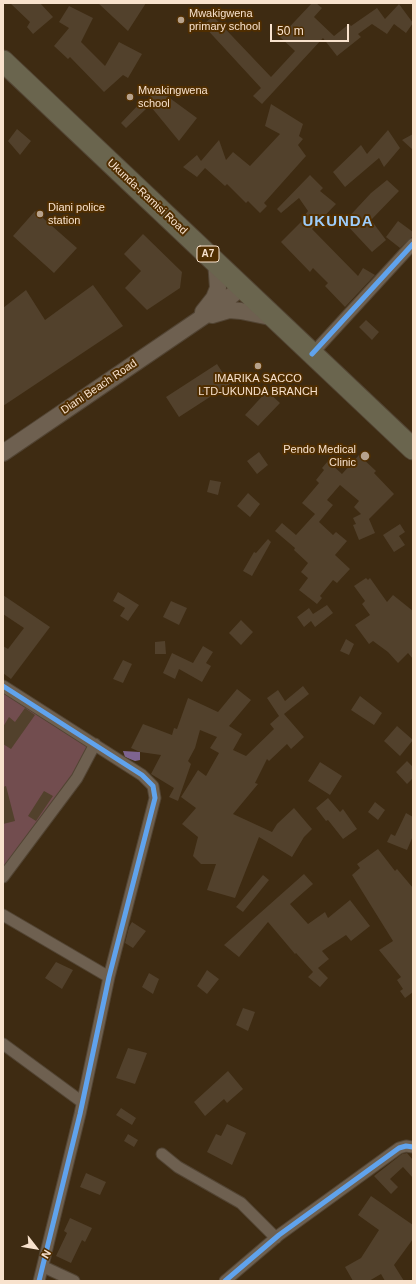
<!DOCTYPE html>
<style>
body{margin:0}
#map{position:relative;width:416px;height:1284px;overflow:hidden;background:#3e2b12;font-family:Arial,sans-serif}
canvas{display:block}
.frame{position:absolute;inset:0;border:4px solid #f8e2cd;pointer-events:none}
.north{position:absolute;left:16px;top:1228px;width:40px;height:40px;-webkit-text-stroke:3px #502e00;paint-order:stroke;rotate:121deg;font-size:11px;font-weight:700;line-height:16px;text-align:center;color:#f8e2cd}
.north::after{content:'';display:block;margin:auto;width:14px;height:18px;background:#f8e2cd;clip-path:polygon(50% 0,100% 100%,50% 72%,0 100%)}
.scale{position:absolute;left:270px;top:24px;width:79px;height:18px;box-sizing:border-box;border:2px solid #f8e2cd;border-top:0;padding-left:5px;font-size:12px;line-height:14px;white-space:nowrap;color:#f8e2cd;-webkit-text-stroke:3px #502e00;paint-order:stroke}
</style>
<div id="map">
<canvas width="416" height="1284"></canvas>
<div class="frame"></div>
<div class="north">N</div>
<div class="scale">50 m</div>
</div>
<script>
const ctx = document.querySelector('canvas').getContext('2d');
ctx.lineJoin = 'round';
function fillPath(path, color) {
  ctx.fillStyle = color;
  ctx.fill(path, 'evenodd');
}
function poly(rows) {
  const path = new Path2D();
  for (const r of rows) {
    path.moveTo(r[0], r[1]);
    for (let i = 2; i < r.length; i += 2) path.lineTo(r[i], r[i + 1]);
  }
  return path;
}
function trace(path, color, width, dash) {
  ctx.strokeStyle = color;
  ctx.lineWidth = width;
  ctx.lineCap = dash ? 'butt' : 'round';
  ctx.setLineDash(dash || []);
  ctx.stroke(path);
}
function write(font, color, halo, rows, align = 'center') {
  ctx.font = font + ' Arial,sans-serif';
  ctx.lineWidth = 4;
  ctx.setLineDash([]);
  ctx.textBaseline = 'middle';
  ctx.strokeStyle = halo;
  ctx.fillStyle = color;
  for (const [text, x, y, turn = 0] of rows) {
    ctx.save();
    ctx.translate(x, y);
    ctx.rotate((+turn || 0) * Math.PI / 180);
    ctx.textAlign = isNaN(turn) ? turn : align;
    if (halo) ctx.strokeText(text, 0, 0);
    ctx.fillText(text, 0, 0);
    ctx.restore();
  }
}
fillPath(poly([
 [3,691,89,746,73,776,3,870]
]), '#724d4f');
fillPath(poly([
 [123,751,140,752,140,760,135,761,125,757]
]), '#7e6490');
fillPath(poly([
 [10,3,40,3,53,17,33,34,27,27,30,22],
 [98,3,146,3,128,31],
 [312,3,316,3,322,8,314,17,334,36,349,24,351,26,377,8,385,19,399,4,413,23,406,33,394,24,387,34,372,24,358,34,361,37,337,56,323,38,262,104,253,96,261,88,203,25,213,16,271,77,295,51,280,37],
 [69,6,93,18,81,42,105,66,119,42,142,54,128,78,123,75,104,92,70,57,68,59,54,46,69,28,59,22],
 [156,88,197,118,179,141,147,102],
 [140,103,146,109,126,128,121,123],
 [271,104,303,124,299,136,303,139,298,145,306,156,264,203,267,206,260,213,248,201,246,203,227,184,225,186,205,168,197,177,183,167,197,155,201,161,219,140,226,160,233,152,250,166,280,134,265,126],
 [17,129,31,141,20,155,8,141],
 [388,130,400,148,384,167,379,158,345,187,333,172,361,145,367,154],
 [413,134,413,150,402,140],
 [310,175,323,188,320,191,336,204,312,229,358,276,363,268,375,275,345,307,325,286,328,283,313,268,310,272,281,242,307,216,305,215,308,211,299,198,281,213,277,209],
 [387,180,399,191,371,220,386,240,372,252,344,222,371,193],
 [35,211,77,248,54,273,13,236],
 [398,221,413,232,412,237,400,248,386,237],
 [143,234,182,272,180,288,147,310,125,288,141,271,124,254],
 [93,285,123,326,3,406,3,308,26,290,45,320],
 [366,320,379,332,372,340,359,327],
 [217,364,230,384,179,417,166,397],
 [267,391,280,403,258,426,245,415],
 [259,452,268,465,257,474,247,461],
 [359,455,376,471,374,473,394,494,369,519,375,533,359,540,353,525,356,524,353,518,361,514,354,507,359,501,340,485,327,500,333,505,319,522,333,535,336,532,347,541,335,555,350,569,337,583,333,580,320,596,322,598,317,604,299,590,308,578,301,572,308,563,294,550,295,548,275,531,282,523,296,535,315,514,302,503,319,483,316,480,324,470,322,468,328,461,342,474],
 [210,480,221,482,218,495,207,492],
 [248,493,260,504,250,517,237,506],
 [400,524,405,532,399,536,405,545,394,552,383,535],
 [268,539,271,542,252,576,243,571,254,552,256,553],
 [366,578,368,580,370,578,387,602,393,595,413,611,413,659,408,653,398,663,388,652,373,641,369,644,355,625,370,615,362,604,365,601,354,586],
 [118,592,139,605,128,621,120,616,125,608,113,601],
 [3,595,50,627,11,679,3,673,3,646,8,649,24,628,3,614],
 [171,601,187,608,179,625,163,617],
 [327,605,333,613,315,627,311,621,304,627,297,617,309,608,313,614],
 [241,620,253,632,241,645,229,633],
 [346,639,354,644,349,655,340,651],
 [165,641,166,654,155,654,155,642],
 [203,646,213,652,206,663,211,666,202,682,179,669,175,679,163,673,172,653,193,663],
 [123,660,132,664,123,683,113,679],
 [303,686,309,694,284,714,304,737,291,749,287,744,269,761,267,759,255,783,258,784,233,814,272,832,277,824,294,808,312,829,304,837,292,857,259,837,235,898,207,890,216,864,201,864,193,856,198,837,182,824,196,808,181,797,198,770,206,776,219,753,210,748,217,737,200,730,195,748,188,761,191,764,178,801,169,797,174,788,151,774,161,755,140,752,131,748,143,724,172,735,174,728,177,729,188,698,218,712,237,689,251,700,229,726,242,734,233,750,246,756,274,729,270,724,279,716,267,698,278,690,285,701],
 [360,696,382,713,374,725,351,710],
 [25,708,35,715,11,749,3,744,3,727,9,717,15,722],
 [397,726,413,740,400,756,384,741],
 [407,761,413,767,413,778,407,784,396,772],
 [320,762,342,776,330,795,308,781],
 [6,786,15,821,3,824,3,787],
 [44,791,53,796,36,821,28,816],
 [328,798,340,812,343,809,357,829,343,839,328,820,326,821,316,808],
 [375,802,385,810,378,820,368,812],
 [406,813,413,817,413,836,407,850,387,842,391,834,395,836],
 [378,849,395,871,397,869,413,888,413,992,405,998,400,991,403,989,397,980,401,977,379,950,393,941,352,875,360,868,357,864],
 [304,874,313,884,290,904,308,924,325,912,328,918,350,900,370,926,351,941,346,935,322,951,329,959,318,968,328,978,320,987,308,977,313,972,296,953,295,954,268,922,239,957,224,945],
 [263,875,269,880,243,912,236,907],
 [132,922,146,931,133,948,125,943,129,927],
 [56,962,73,970,62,989,45,978],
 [207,970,219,979,207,994,197,986],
 [149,973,159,979,153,994,142,987],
 [243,1008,255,1012,248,1031,236,1025],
 [128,1048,147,1053,135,1084,116,1078],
 [228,1071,243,1089,227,1103,224,1099,205,1116,194,1102],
 [121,1108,136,1118,132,1125,116,1115],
 [227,1124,246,1133,232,1165,207,1152,216,1134,221,1136],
 [128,1134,138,1140,134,1147,124,1141],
 [407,1153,413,1160,413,1178,403,1167,390,1179,398,1187,391,1194,374,1176,402,1154],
 [86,1173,106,1182,100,1195,80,1187],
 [371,1196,413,1225,413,1239,394,1265,404,1281,385,1281,381,1274,369,1281,353,1281,345,1267,361,1258,379,1230,358,1215],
 [70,1218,92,1228,85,1242,82,1240,71,1263,56,1256,67,1233,64,1231]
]), '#52412c');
const street = poly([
 [312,354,413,244],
 [3,686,142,775,153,786,155,798,109,977,80,1114,39,1281],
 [3,877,77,778,95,744],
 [3,915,109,977],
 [3,1044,82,1102],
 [162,1154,178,1167,241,1203,276,1238],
 [44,1267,74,1281],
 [225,1281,279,1235,399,1148,406,1146,413,1147]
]);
const secondary = poly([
 [203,312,214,298,218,288,216,261],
 [212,315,229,310,241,311,275,318],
 [3,453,216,308,242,287]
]);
const highway = poly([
 [3,61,413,449]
]);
trace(street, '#524433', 13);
trace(secondary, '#524433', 18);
trace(highway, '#524433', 23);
trace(street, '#6e6050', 11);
trace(secondary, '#6e6050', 16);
trace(highway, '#6a654e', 21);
trace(poly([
 [312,354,413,244],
 [3,686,142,775,153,786,155,798,109,977,80,1114,39,1281],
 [225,1281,279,1235,399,1148,406,1146,413,1147]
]), '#60a3ed', 5);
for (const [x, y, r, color] of [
 [181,20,4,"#b7a28c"],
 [130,97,4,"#b7a28c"],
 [40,214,4,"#b7a28c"],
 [258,366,4,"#b7a28c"],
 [365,456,5,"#b7a28c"]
]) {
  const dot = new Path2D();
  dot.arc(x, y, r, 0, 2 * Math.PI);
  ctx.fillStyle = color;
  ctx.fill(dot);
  trace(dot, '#502e00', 1.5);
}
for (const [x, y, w] of [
 [208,254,22]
]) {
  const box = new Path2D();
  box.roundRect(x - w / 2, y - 8, w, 16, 3);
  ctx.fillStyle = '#502e00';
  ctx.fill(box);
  trace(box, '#f8e2cd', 1);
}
write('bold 10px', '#f8e2cd', null, [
 ["A7",208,254]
]);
write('11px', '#f8e2cd', '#502e00', [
 ["Mwakigwena",189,14],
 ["primary school",189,27],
 ["Mwakingwena",138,91],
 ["school",138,104],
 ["Diani police",48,208],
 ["station",48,221],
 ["IMARIKA SACCO",258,379,"center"],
 ["LTD-UKUNDA BRANCH",258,392,"center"],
 ["Pendo Medical",356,450,"right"],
 ["Clinic",356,463,"right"]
], 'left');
write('11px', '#f8e2cd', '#502e00', [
 ["Ukunda-Ramisi Road",147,197,43],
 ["Diani Beach Road",99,387,-34]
]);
ctx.letterSpacing = '1px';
write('bold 15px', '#9ecdfa', '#502e00', [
 ["UKUNDA",338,222]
]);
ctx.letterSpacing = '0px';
</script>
